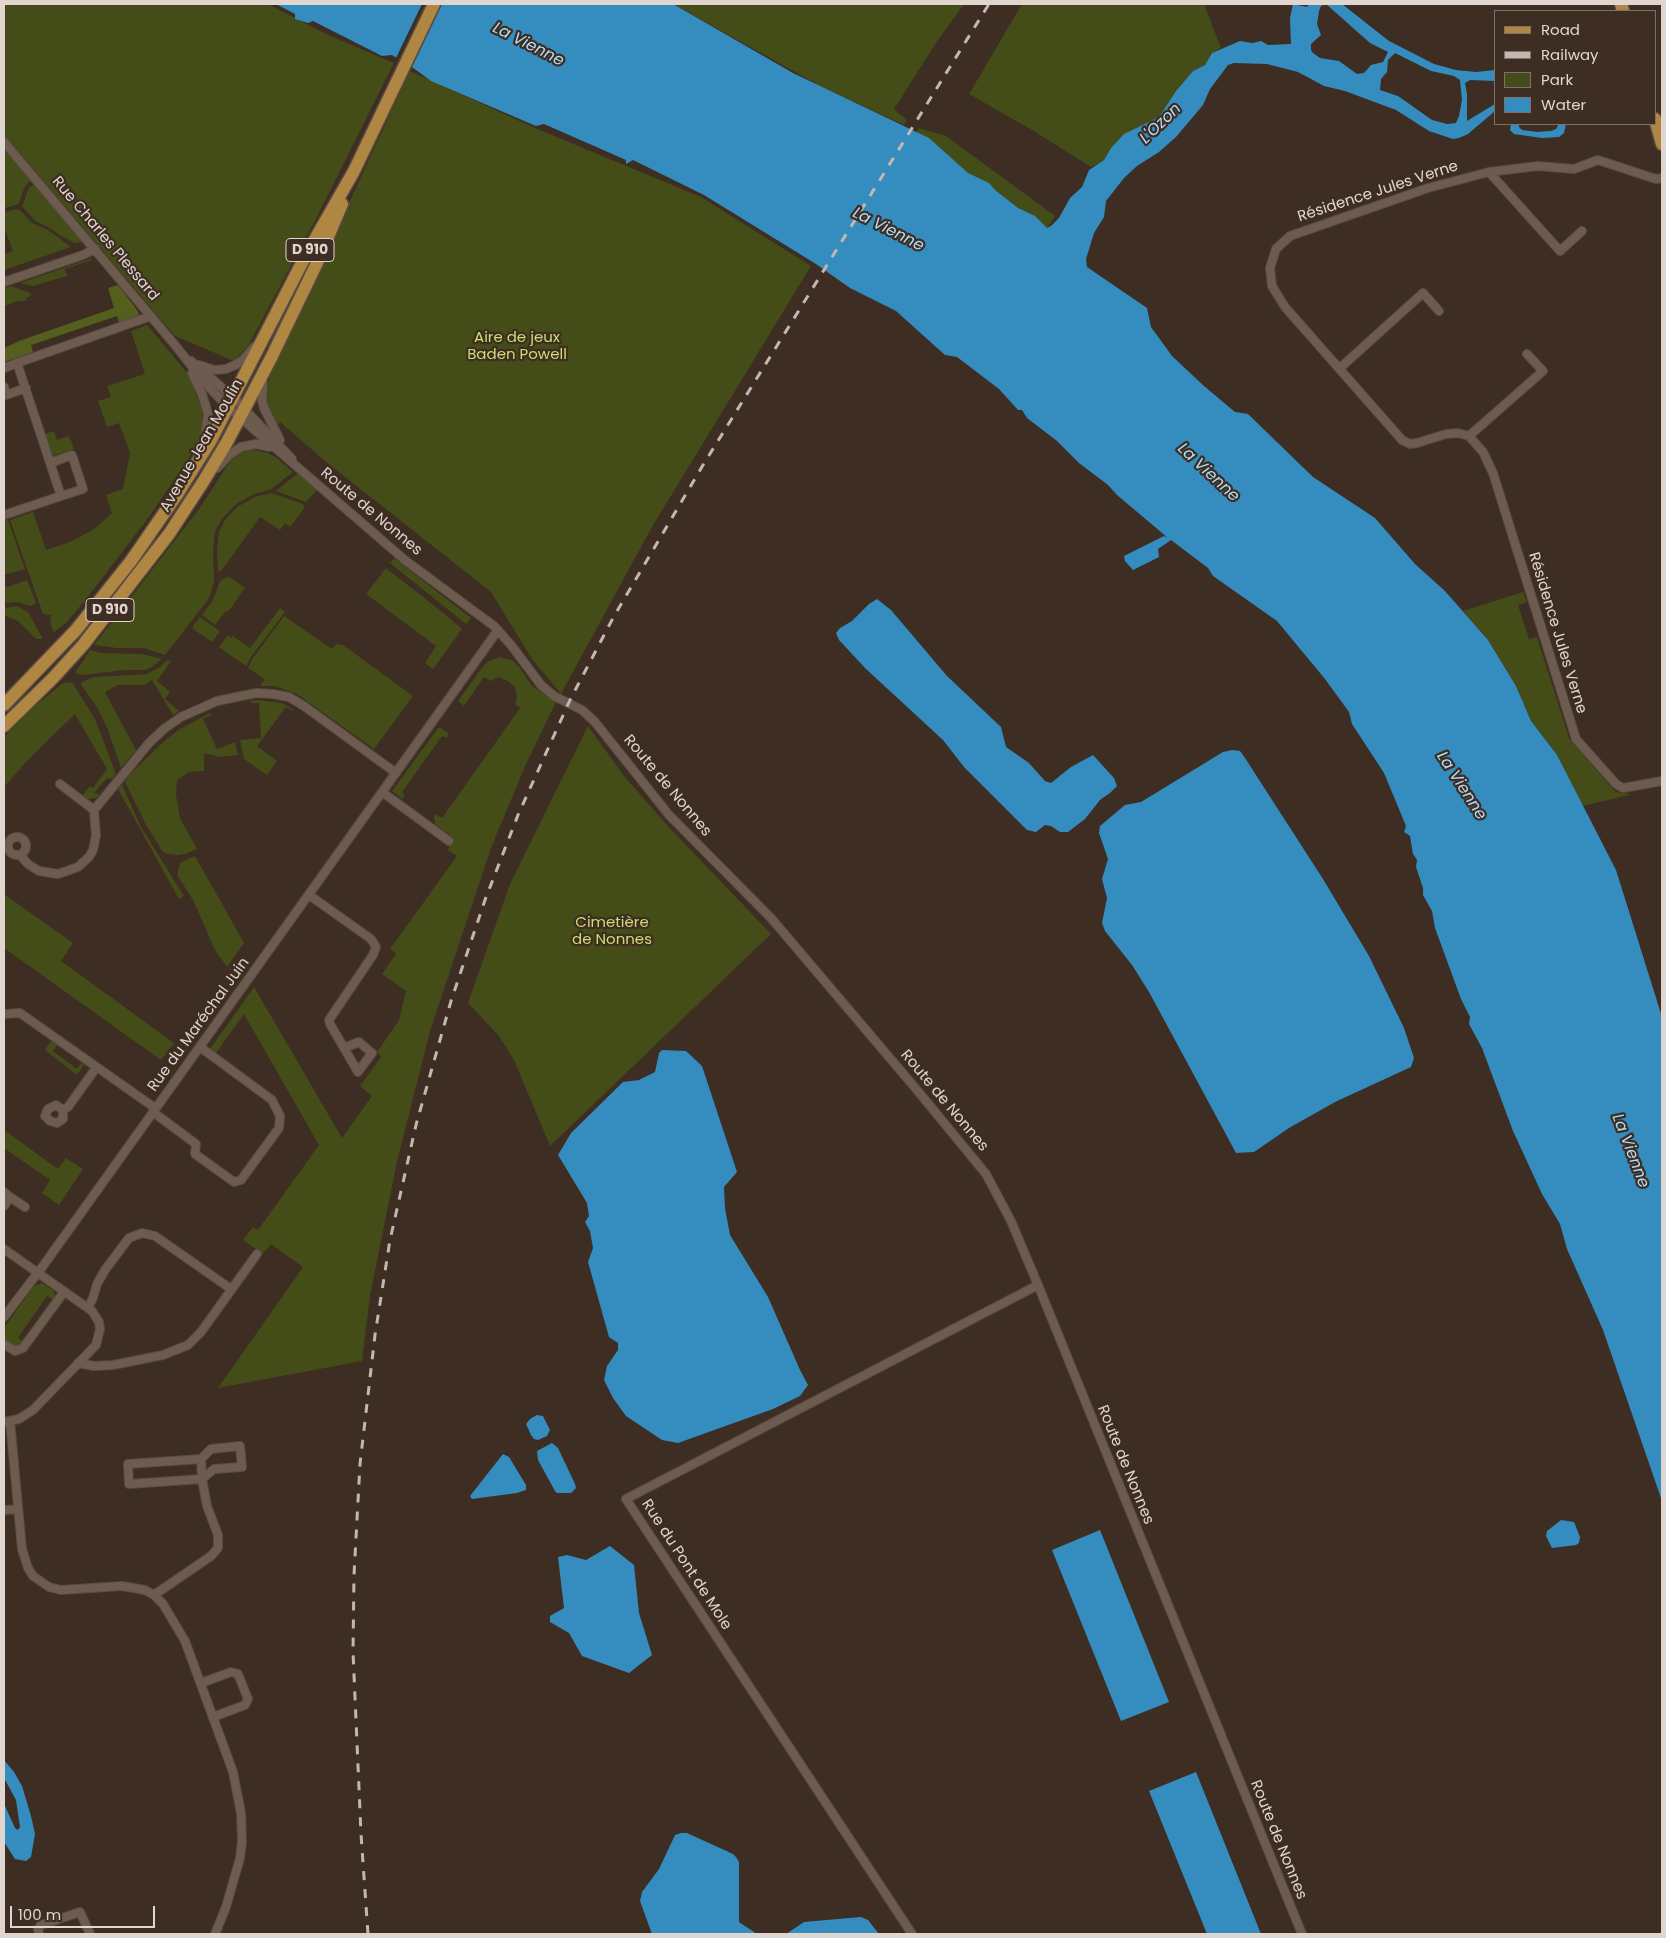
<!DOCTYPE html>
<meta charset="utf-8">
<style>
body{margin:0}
#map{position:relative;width:1666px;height:1938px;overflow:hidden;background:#3d2d23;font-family:Poppins,sans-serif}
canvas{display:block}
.frame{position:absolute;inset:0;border:5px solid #e0d6cf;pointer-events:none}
.legend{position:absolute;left:1494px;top:10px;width:162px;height:115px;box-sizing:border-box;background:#3d2d23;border:1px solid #7e7168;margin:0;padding:6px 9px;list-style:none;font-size:15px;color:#e0d6cf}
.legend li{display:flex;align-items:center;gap:10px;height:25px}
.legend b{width:25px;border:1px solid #7e7168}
.scale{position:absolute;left:10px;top:1906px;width:145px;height:22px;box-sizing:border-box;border:2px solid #e0d6cf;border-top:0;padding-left:6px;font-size:15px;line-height:18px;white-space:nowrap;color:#e0d6cf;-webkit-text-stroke:4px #3d2d23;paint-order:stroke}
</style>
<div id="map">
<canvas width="1666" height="1938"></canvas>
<div class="frame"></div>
<ul class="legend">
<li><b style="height:6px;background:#b08643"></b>Road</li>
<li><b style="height:6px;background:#c3b8b1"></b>Railway</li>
<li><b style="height:14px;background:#444c17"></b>Park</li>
<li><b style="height:14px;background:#348dbe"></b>Water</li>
</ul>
<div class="scale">100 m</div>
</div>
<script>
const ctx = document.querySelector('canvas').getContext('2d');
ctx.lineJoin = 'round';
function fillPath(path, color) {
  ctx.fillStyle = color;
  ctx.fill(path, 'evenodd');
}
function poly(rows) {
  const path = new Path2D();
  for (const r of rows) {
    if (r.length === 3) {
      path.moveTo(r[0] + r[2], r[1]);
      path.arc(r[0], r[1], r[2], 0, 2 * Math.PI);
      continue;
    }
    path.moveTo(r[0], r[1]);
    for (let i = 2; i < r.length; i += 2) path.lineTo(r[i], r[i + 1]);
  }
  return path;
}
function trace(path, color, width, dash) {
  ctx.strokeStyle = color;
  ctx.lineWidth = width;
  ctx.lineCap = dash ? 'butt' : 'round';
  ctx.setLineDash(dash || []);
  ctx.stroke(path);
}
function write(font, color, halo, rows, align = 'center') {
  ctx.font = font + ' Poppins,sans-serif';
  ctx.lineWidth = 4.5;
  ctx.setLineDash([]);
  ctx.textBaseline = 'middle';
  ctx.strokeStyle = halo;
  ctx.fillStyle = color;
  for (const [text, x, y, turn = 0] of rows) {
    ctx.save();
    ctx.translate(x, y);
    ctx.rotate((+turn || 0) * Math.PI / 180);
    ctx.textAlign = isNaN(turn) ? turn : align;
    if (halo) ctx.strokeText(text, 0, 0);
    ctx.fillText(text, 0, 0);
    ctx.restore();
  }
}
fillPath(poly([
 [4,4,268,4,328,35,394,63,317,217,263,318,248,346,234,361,175,336,13,145,4,136],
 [673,4,964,4,938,40,894,109,907,120,904,125,824,88],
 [1022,4,1204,4,1221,48,1212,53,1205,65,1193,71,1176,91,1159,117,1125,134,1111,148,1104,160,1091,167,1032,130,969,94],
 [410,71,535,128,701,197,811,266,652,527,561,694,532,659,491,592,325,461,280,422,277,426,269,411,266,391,272,369],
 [919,128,946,136,1055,216,1046,231,984,181,969,177,916,133],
 [4,150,31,180,24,188,19,204,5,208,4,208],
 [34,184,83,242,75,243,61,236,48,227,35,221,22,206,29,188],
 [17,209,21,211,32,223,48,230,71,247,4,270,4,254,13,251,4,227,4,212],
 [90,259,92,260,65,269,67,276,33,286,20,283],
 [11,286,30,293,31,296,26,298,27,300,21,302,20,300,4,306,4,288],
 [147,325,189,375,202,411,202,430,199,439,188,460,149,517,87,598,66,623,54,632,50,624,51,615,43,614,10,520,33,512,46,550,72,541,94,529,112,513,106,495,123,489,130,453,119,423,107,427,98,401,111,397,107,386,145,374,131,331],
 [54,431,57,440,69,436,74,449,52,456,45,434],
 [254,450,268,453,277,458,293,472,270,490,254,494,236,504,222,519,215,531,213,551,214,580,211,593,207,601,165,655,144,648,117,648,94,645,199,509,231,460,242,452],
 [298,473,317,490,306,502,276,491],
 [271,493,303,504,305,507,290,527,285,523,280,530,260,517,222,570,218,572,217,551,219,532,225,520,237,507,255,497],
 [4,520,8,520,25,569,4,575],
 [394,558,471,618,466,624,390,563],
 [386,568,446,615,462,629,433,669,425,663,436,646,366,594],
 [227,577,231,578,245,588,228,612,226,611,215,625,202,615,213,600,220,581],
 [27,580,36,603,30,606,18,602,6,603,4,597,4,588],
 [1523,592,1527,602,1518,605,1529,639,1537,637,1569,738,1611,787,1616,792,1629,794,1629,795,1583,806,1557,755,1531,721,1516,686,1488,640,1463,611],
 [17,606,28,612,43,639,36,639,18,621,4,615,4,608],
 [280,608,285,612,251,657,246,666,219,647,228,635,231,638,233,636,250,648],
 [284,616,332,649,336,644,343,645,413,696,374,749,297,694,275,686,260,686,265,679,248,668,253,658],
 [200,617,220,631,212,642,193,629,193,626],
 [90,650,100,653,142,654,162,659,150,668,144,670,124,670,83,675,75,673],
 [499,657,512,660,520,668,532,686,556,702,526,764,491,848,430,1031,397,1162,370,1296,362,1361,218,1388,303,1267,271,1244,263,1254,243,1240,253,1227,258,1230,319,1145,244,1014,216,1053,210,1049,254,987,342,1138,372,1096,360,1086,381,1057,377,1052,399,1020,406,991,382,974,396,954,390,949,457,856,448,850,450,845,446,842,450,835,435,824,434,817,436,814,442,818,520,708,515,704,517,697,515,687,508,681,499,677,490,681,484,677,464,706,458,701,484,665,489,661],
 [166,661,171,661,157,681,170,692,165,699,179,711,173,715,152,680,145,685,118,685,105,692,136,750,121,768,108,730,97,707,81,685,82,682,94,677,147,674,160,667],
 [72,682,95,719,116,774,112,779,107,778,94,793,100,795,96,798,88,799,82,796,90,786,93,788,107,769,75,714,25,763,4,787,4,737,35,706,63,683],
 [259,700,282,703,294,710,293,711,286,707,257,746,277,761,267,775,244,759,240,740,261,738,259,703,251,703,251,701],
 [210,713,211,715,203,719,217,749,235,742,238,755,217,757,214,755,204,754,204,771,189,772,177,780,176,795,180,818,197,849,185,854,177,855,168,854,163,852,146,825,125,782,131,773,161,744,178,730],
 [588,726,624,776,666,824,771,934,550,1146,514,1060,499,1036,468,1003,510,884],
 [438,728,441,728,448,733,448,736,447,738,442,736,402,792,405,795,402,799,392,791],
 [122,785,141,827,184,896,179,899,118,789],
 [195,856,244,943,227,967,215,950,193,900,177,875,180,863],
 [4,894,73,943,61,961,174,1043,161,1060,4,948],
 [51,1041,57,1045,53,1051,77,1069,81,1063,84,1065,77,1075,45,1050],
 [4,1130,58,1169,66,1158,83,1169,59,1205,42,1193,50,1180,4,1148],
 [42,1283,54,1291,55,1297,54,1300,47,1296,18,1338,24,1342,15,1347,4,1339,4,1328,34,1286]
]), '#444c17');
fillPath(poly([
 [118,285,137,310,139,314,136,317,119,323,117,316,31,345,33,352,4,362,4,348,19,341,114,308,108,288]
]), '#555f1d');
fillPath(poly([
 [276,4,673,4,793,73,929,138,968,173,989,183,995,190,1018,208,1035,216,1047,228,1051,226,1059,218,1070,198,1082,187,1089,170,1104,160,1111,148,1124,134,1159,117,1176,91,1193,71,1205,65,1212,53,1240,41,1252,43,1261,41,1268,45,1291,44,1290,18,1293,4,1307,7,1309,4,1342,4,1389,41,1434,64,1456,70,1476,72,1495,70,1495,81,1470,80,1465,83,1467,94,1467,121,1495,104,1495,111,1468,134,1459,138,1453,139,1429,131,1396,110,1345,91,1324,86,1298,72,1267,64,1234,63,1228,65,1210,89,1203,105,1176,137,1159,152,1137,166,1124,178,1106,201,1104,217,1094,233,1086,259,1087,267,1147,308,1151,327,1172,356,1204,386,1235,412,1248,414,1313,477,1375,518,1415,564,1445,591,1488,640,1516,686,1531,721,1557,755,1616,870,1662,1017,1662,1501,1603,1330,1567,1249,1560,1224,1542,1194,1513,1131,1482,1048,1469,1024,1470,1017,1461,999,1435,928,1432,911,1423,895,1423,888,1416,867,1417,860,1413,854,1410,836,1404,832,1406,826,1384,773,1352,724,1349,712,1325,679,1277,621,1213,576,1208,568,1171,540,1158,549,1159,557,1133,570,1125,561,1124,556,1164,536,1168,538,1117,495,1108,485,1079,463,1057,441,1027,418,1022,410,1018,410,999,389,957,357,945,355,896,311,850,288,816,264,704,195,633,160,626,164,626,160,544,124,536,126,431,81,412,67,392,55,382,56,313,21,308,23,295,19,295,14],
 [1326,4,1370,43,1388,52,1383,62,1371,65,1364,73,1357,74,1339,61,1320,58,1313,53,1311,50,1311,44,1321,35,1317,24,1319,11,1321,6],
 [1395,53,1431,71,1454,76,1460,80,1462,100,1459,116,1456,123,1447,124,1432,120,1398,96,1380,90,1381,79,1387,72,1388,60],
 [1511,124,1519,124,1519,127,1522,130,1537,132,1551,131,1556,129,1559,124,1566,124,1564,133,1559,137,1542,138,1514,134,1510,130],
 [877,599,891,610,947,676,1001,727,1006,747,1029,763,1045,781,1051,783,1071,767,1093,755,1114,778,1117,786,1110,793,1100,800,1085,819,1068,832,1060,832,1051,826,1045,825,1036,832,1027,830,964,767,943,740,866,669,839,640,836,633,840,628,852,621,869,604],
 [1232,750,1240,751,1245,758,1323,879,1369,956,1404,1028,1414,1058,1411,1067,1335,1102,1289,1128,1254,1152,1236,1153,1149,992,1132,965,1105,931,1102,923,1107,898,1102,879,1108,859,1099,833,1100,826,1125,805,1141,802,1223,752],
 [662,1050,686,1051,702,1066,737,1172,724,1187,725,1208,730,1235,768,1297,800,1370,808,1385,800,1396,773,1409,678,1443,662,1440,626,1416,613,1398,604,1380,607,1366,618,1350,618,1343,609,1337,588,1262,593,1248,590,1231,585,1222,589,1216,587,1203,558,1155,571,1133,623,1082,639,1080,655,1072,659,1053],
 [537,1415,543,1416,550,1430,547,1436,538,1440,534,1439,531,1435,526,1424,530,1419],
 [552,1443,558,1448,575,1484,576,1488,571,1493,557,1493,555,1491,538,1460,537,1451],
 [503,1454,509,1457,526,1485,526,1490,517,1493,472,1499,470,1496],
 [1561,1520,1574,1522,1580,1537,1579,1543,1576,1545,1552,1548,1546,1536,1547,1531],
 [1100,1530,1169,1702,1121,1721,1052,1550],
 [610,1546,634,1565,639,1613,652,1655,629,1673,582,1656,569,1633,550,1622,550,1616,564,1608,558,1557,567,1555,586,1560],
 [4,1760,14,1772,22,1786,31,1816,35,1834,31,1857,26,1861,15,1859,4,1842,4,1799,5,1806,15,1828,18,1830,20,1827,16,1800,4,1778],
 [1196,1772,1261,1934,1207,1934,1149,1791],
 [681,1833,687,1833,733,1854,736,1857,739,1862,739,1922,757,1934,652,1934,640,1901,642,1892,659,1869,675,1835],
 [861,1917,868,1920,879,1934,786,1934,804,1922]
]), '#348dbe');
fillPath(poly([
 [422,4,442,4,411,69,395,60]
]), '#3d2d23');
const street = poly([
 [4,142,175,345,204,382,228,407,406,561,494,626,511,645,541,685,554,696,582,710,595,722,669,815,771,918,917,1090,986,1174,1011,1221,1038,1285,1302,1934],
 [1489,172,1560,251,1582,231],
 [1662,178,1656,179,1598,160,1574,169,1538,166,1489,172,1428,188,1290,236,1276,249,1270,268,1272,286,1285,307,1402,440,1410,444,1417,443,1446,434,1458,433,1469,436,1483,452,1493,473,1576,739,1616,784,1623,788,1662,781],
 [4,282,83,255,95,249],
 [191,361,233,397,292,459],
 [199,365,214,370,226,369,235,365,243,360,254,347],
 [4,368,17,363],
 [1340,368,1423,293,1439,311],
 [192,373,202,394,208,414,205,436,198,452],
 [263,381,262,400,264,408,280,440],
 [4,387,6,395,26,388],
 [1469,436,1543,371,1527,354],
 [50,463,72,455,83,489,61,496],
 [217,468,229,455,241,447,256,444,269,447],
 [4,515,61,496,17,363,151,316],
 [382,792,449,841],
 [94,810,149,743,164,729,181,717,217,701,256,693,273,694,289,697,304,706,396,773],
 [17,846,9],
 [20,855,28,864,39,871,58,874,78,867,89,857,93,850,96,836,94,810,60,784],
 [309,895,371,939,376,947,373,955,329,1020,330,1024,358,1072,372,1053,359,1042,344,1048],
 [4,1014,20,1013,155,1108],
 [63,1110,56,1105,48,1109,45,1116,50,1121,57,1123,63,1119,63,1110,68,1107,96,1068],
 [153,1112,196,1144,195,1154,234,1182,241,1180,279,1128,280,1116,272,1100,200,1047],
 [4,1192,10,1197,4,1206],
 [10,1197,25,1207],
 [4,1249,92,1311,99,1322,100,1329,96,1345,33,1410,19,1419,4,1422],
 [88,1308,93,1298,97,1284,105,1270,129,1238,142,1233,155,1236,231,1289],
 [4,1317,43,1266,498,630],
 [4,1344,15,1351,23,1348,64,1292],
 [78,1363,94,1366,113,1365,163,1355,188,1345,201,1332,257,1254],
 [10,1421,22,1549,28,1568,33,1576,49,1587,61,1590,122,1586,145,1590,154,1595,163,1604,185,1641,233,1772,241,1813,242,1842,240,1858,226,1907,215,1934],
 [4,1510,18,1509],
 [154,1595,211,1556,218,1548,218,1535,207,1506,202,1479,201,1459,128,1464,129,1484,202,1479,214,1469,242,1467,240,1446,211,1449,201,1459],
 [201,1683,231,1672,238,1674,248,1699,245,1705,213,1717],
 [39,1934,38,1929,41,1925,80,1912,90,1934],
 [912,1934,626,1499,1038,1285]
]);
const primary = poly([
 [1621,4,1623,11],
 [1655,119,1662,144],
 [4,705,76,630,131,561,178,493,211,440,306,255,354,171,434,4],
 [4,726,53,678,83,645,169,534,203,482,227,442,271,358,317,263,342,204]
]);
trace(street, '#584b43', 10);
trace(primary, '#584b43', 15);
trace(street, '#6d5b50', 8);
trace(primary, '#b08643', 12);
trace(poly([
 [368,1934,361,1834,353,1652,354,1575,360,1464,375,1335,390,1240,416,1125,451,1001,485,900,518,815,570,700,613,618,703,465,989,4]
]), '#c3b8b1', 3, [9, 9]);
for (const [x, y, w] of [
 [310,250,48],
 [110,610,48]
]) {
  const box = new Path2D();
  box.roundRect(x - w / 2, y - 11.5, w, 23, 4);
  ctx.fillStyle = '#3d2d23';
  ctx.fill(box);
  trace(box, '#e0d6cf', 1);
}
write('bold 14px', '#e0d6cf', null, [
 ["D 910",310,250],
 ["D 910",110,610]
]);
write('15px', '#e0d6cf', '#3d2d23', [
 ["Résidence Jules Verne",1378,192,-18],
 ["Rue Charles Plessard",105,239,50],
 ["Avenue Jean Moulin",202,446,-60],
 ["Route de Nonnes",371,512,40],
 ["Résidence Jules Verne",1557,633,73],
 ["Route de Nonnes",667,786,50],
 ["Rue du Maréchal Juin",199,1025,-54],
 ["Route de Nonnes",944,1101,50],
 ["Route de Nonnes",1125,1465,68],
 ["Rue du Pont de Mole",686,1565,57],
 ["Route de Nonnes",1278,1840,68]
]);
write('15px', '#cddf6d', '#3d2d23', [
 ["Aire de jeux",517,338],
 ["Baden Powell",517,355],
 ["Cimetière",612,923],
 ["de Nonnes",612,940]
]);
write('italic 16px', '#b4ddf7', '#3d2d23', [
 ["La Vienne",528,45,27],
 ["L'Ozon",1161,124,-44],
 ["La Vienne",888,230,27],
 ["La Vienne",1208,473,43],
 ["La Vienne",1461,786,57],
 ["La Vienne",1630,1151,69]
]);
</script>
